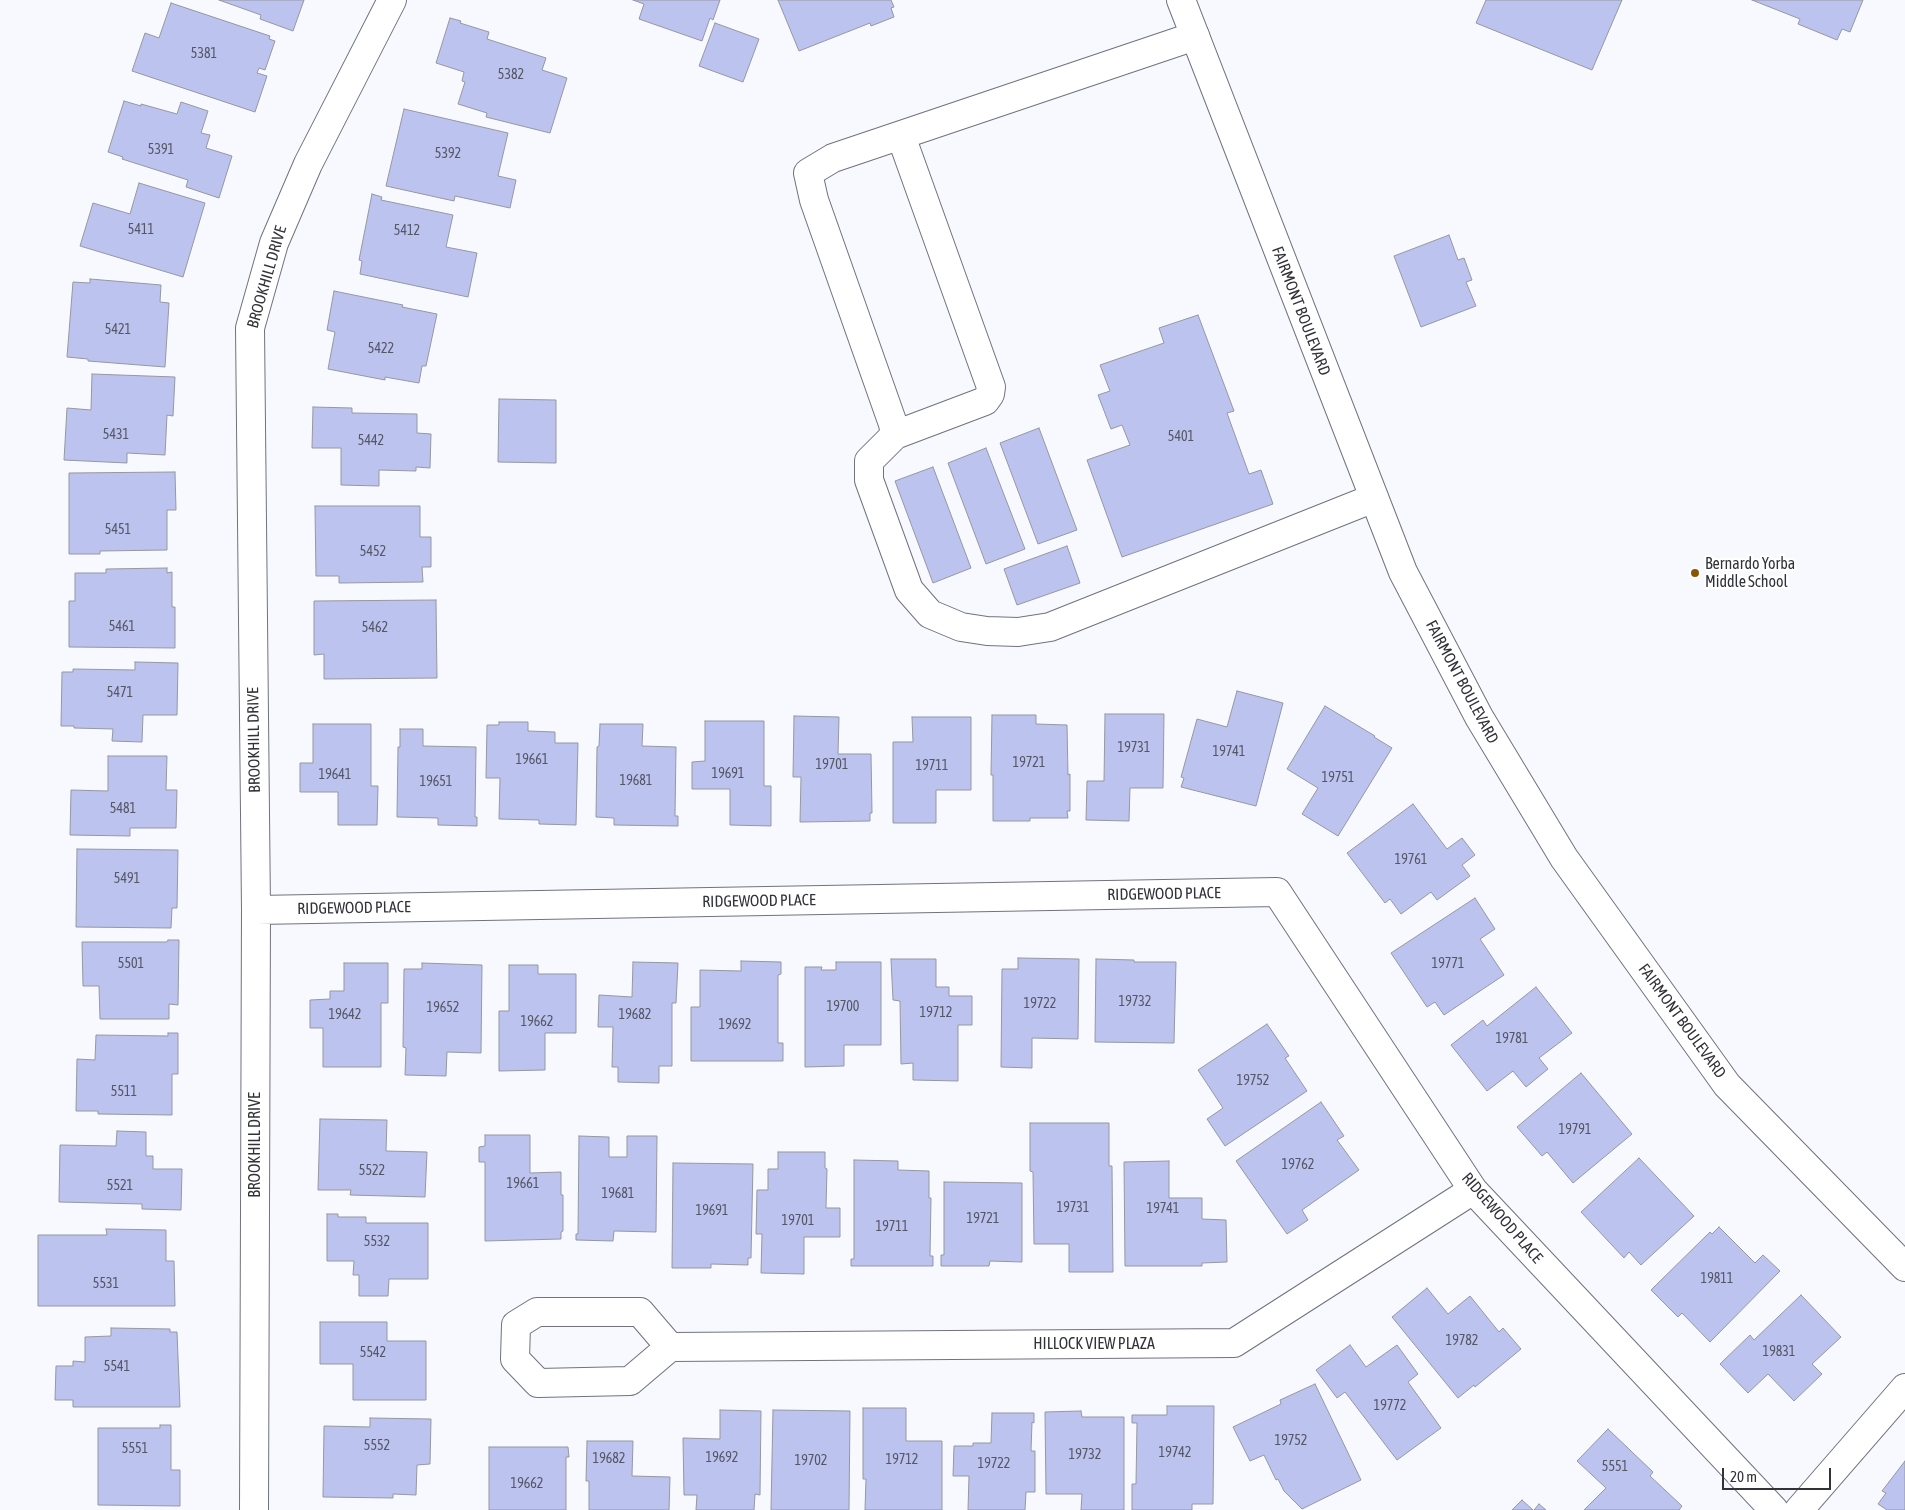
<!DOCTYPE html>
<style>
body{margin:0}
#map{position:relative;width:1905px;height:1510px;overflow:hidden;background:#f8f9fe;font-family:"Asap Condensed",sans-serif}
canvas{display:block}
.scale{position:absolute;left:1722px;top:1468px;width:109px;height:22px;box-sizing:border-box;border:2px solid #323338;border-top:0;padding-left:6px;font-size:15px;line-height:18px;white-space:nowrap;color:#323338;-webkit-text-stroke:4px #fff;paint-order:stroke}
</style>
<div id="map">
<canvas width="1905" height="1510"></canvas>
<div class="scale">20 m</div>
</div>
<script>
const ctx = document.querySelector('canvas').getContext('2d');
ctx.lineJoin = 'round';
function fillPath(path, color) {
  ctx.fillStyle = color;
  ctx.fill(path, 'evenodd');
}
function poly(rows) {
  const path = new Path2D();
  for (const r of rows) {
    path.moveTo(r[0], r[1]);
    for (let i = 2; i < r.length; i += 2) path.lineTo(r[i], r[i + 1]);
  }
  return path;
}
function trace(path, color, width, dash) {
  ctx.strokeStyle = color;
  ctx.lineWidth = width;
  ctx.lineCap = dash ? 'butt' : 'round';
  ctx.setLineDash(dash || []);
  ctx.stroke(path);
}
function write(font, color, halo, rows, align = 'center') {
  ctx.font = font + ' "Asap Condensed",sans-serif';
  ctx.lineWidth = 4.5;
  ctx.setLineDash([]);
  ctx.textBaseline = 'middle';
  ctx.strokeStyle = halo;
  ctx.fillStyle = color;
  for (const [text, x, y, turn = 0] of rows) {
    ctx.save();
    ctx.translate(x, y);
    ctx.rotate((+turn || 0) * Math.PI / 180);
    ctx.textAlign = isNaN(turn) ? turn : align;
    if (halo) ctx.strokeText(text, 0, 0);
    ctx.fillText(text, 0, 0);
    ctx.restore();
  }
}
const building = poly([
 [219,0,304,0,293,31,260,19,261,15,219,0],
 [633,0,720,0,713,20,710,18,702,41,639,19,644,4,633,0],
 [778,0,891,0,894,7,891,8,894,17,871,26,870,23,799,51,778,0],
 [1486,0,1622,0,1592,70,1476,23,1486,0],
 [1752,0,1863,0,1850,32,1842,29,1837,40,1798,24,1800,19,1752,0],
 [171,3,270,36,269,39,275,41,265,70,259,68,257,73,267,76,255,112,132,71,145,33,159,38,171,3],
 [450,18,461,21,460,23,489,32,487,39,546,58,542,70,567,78,550,133,486,117,487,113,458,104,465,82,462,81,464,72,436,63,450,18],
 [715,23,759,39,743,82,699,66,715,23],
 [124,101,141,106,141,104,177,114,181,102,208,111,201,133,210,135,206,148,232,156,219,198,186,187,188,180,122,159,123,157,108,152,124,101],
 [404,109,508,133,498,176,516,180,510,208,455,196,454,201,386,186,404,109],
 [139,183,205,203,183,277,80,246,93,203,130,214,139,183],
 [372,194,382,197,381,200,453,215,446,247,477,253,468,297,360,274,362,261,359,260,372,194],
 [1449,235,1458,260,1464,258,1472,280,1466,282,1476,306,1421,327,1394,256,1449,235],
 [90,279,161,285,160,302,169,303,165,367,88,361,88,359,67,357,73,282,90,283,90,279],
 [334,291,403,305,402,307,437,314,426,366,422,366,419,383,385,377,385,380,328,369,335,332,327,330,334,291],
 [1198,315,1234,411,1227,413,1249,474,1261,470,1273,504,1122,557,1087,460,1130,445,1122,425,1111,429,1098,395,1110,391,1100,365,1164,343,1159,328,1198,315],
 [92,374,175,377,173,416,167,415,165,455,127,453,127,463,64,460,67,408,91,410,92,374],
 [499,399,556,400,556,463,498,462,499,399],
 [313,407,352,408,352,413,417,414,417,433,431,434,430,468,416,467,416,471,379,470,379,486,341,485,341,448,312,448,313,407],
 [1039,428,1077,530,1038,544,1000,443,1039,428],
 [986,448,1025,549,986,564,948,463,986,448],
 [933,467,971,568,933,583,895,481,933,467],
 [175,472,176,510,167,510,167,550,100,551,100,554,69,554,69,473,175,472],
 [315,506,420,506,420,537,431,537,431,567,422,567,423,582,339,583,339,576,316,576,315,506],
 [1067,546,1080,583,1017,605,1004,569,1067,546],
 [167,568,167,573,172,572,172,607,175,607,175,648,69,647,69,601,75,601,75,573,106,573,106,569,167,568],
 [436,600,437,678,324,679,324,654,314,655,314,601,436,600],
 [135,662,178,663,177,715,143,715,142,742,112,741,113,729,74,728,74,726,61,726,62,672,73,672,73,669,135,670,135,662],
 [1237,691,1283,703,1256,806,1181,787,1184,778,1181,777,1197,719,1227,727,1237,691],
 [1325,706,1375,736,1374,737,1392,748,1338,836,1302,814,1318,788,1287,769,1325,706],
 [1105,714,1164,714,1163,788,1130,788,1129,821,1086,820,1087,781,1104,781,1105,714],
 [992,715,1036,715,1036,724,1067,725,1068,775,1070,774,1070,811,1067,811,1068,818,1030,818,1030,821,993,821,993,775,991,775,992,715],
 [794,716,839,717,838,754,871,754,872,813,870,813,870,821,800,822,801,777,793,777,794,716],
 [912,717,971,717,971,790,936,790,936,823,893,823,893,742,913,742,912,717],
 [705,721,764,721,764,786,771,786,771,826,730,825,730,789,692,789,692,762,705,761,705,721],
 [499,722,528,722,528,731,555,732,555,743,578,743,576,825,539,824,539,820,499,819,500,778,486,778,487,725,499,725,499,722],
 [313,724,371,724,371,786,378,786,377,825,338,825,338,792,300,792,300,763,313,763,313,724],
 [600,724,643,724,642,746,676,747,675,816,678,816,678,826,614,825,614,818,596,817,597,747,599,746,600,724],
 [400,729,423,729,423,746,476,747,475,817,477,817,477,826,438,825,438,818,397,817,398,747,400,747,400,729],
 [108,756,167,756,166,790,177,790,176,828,130,828,130,836,70,835,71,790,108,791,108,756],
 [1413,804,1447,849,1462,838,1475,855,1462,865,1470,876,1437,900,1431,892,1401,914,1390,899,1385,903,1347,853,1413,804],
 [77,849,178,850,177,908,172,908,171,928,76,927,77,849],
 [1475,898,1495,929,1480,939,1504,975,1444,1015,1435,1002,1427,1007,1391,953,1475,898],
 [168,940,179,940,178,1005,169,1004,169,1019,100,1019,99,986,83,986,82,942,167,942,168,940],
 [1018,958,1079,959,1078,1039,1032,1038,1032,1068,1001,1067,1002,969,1018,969,1018,958],
 [891,959,936,959,936,987,949,987,949,996,972,996,972,1025,958,1025,958,1081,913,1080,913,1063,901,1064,900,1001,893,1000,891,959],
 [1096,959,1134,960,1134,962,1176,962,1174,1043,1095,1042,1096,959],
 [741,961,781,962,781,974,778,975,778,1043,783,1043,783,1061,691,1061,691,1007,700,1007,700,970,741,971,741,961],
 [633,962,678,963,676,1003,672,1003,672,1066,659,1066,659,1083,618,1082,618,1067,612,1067,613,1027,598,1027,599,995,632,997,633,962],
 [836,962,881,962,881,1045,844,1045,844,1066,805,1067,805,967,822,967,821,970,836,970,836,962],
 [344,963,388,963,388,1003,381,1003,381,1067,323,1067,323,1028,310,1028,310,1000,330,999,330,991,344,991,344,963],
 [422,963,482,965,481,1053,447,1052,446,1076,405,1075,406,1048,403,1047,404,969,422,969,422,963],
 [509,965,538,965,538,974,576,974,576,1033,545,1033,545,1070,499,1071,499,1011,509,1011,509,965],
 [1536,987,1572,1033,1539,1058,1548,1069,1526,1087,1513,1071,1487,1091,1451,1045,1483,1020,1487,1026,1536,987],
 [1267,1024,1289,1056,1285,1058,1307,1091,1225,1146,1207,1119,1223,1108,1198,1070,1267,1024],
 [168,1033,178,1033,178,1074,172,1074,172,1115,98,1114,98,1111,76,1111,77,1059,95,1060,96,1035,168,1036,168,1033],
 [1581,1073,1632,1134,1573,1183,1547,1152,1542,1156,1517,1127,1581,1073],
 [1321,1102,1344,1136,1337,1140,1359,1170,1302,1210,1308,1220,1287,1234,1236,1161,1321,1102],
 [320,1119,387,1120,386,1151,427,1152,425,1197,350,1195,351,1190,318,1190,320,1119],
 [1030,1123,1109,1123,1109,1166,1112,1166,1113,1272,1069,1272,1069,1244,1034,1244,1033,1172,1030,1171,1030,1123],
 [117,1131,146,1132,146,1156,153,1156,153,1169,182,1169,181,1210,142,1209,142,1204,59,1202,60,1145,116,1146,117,1131],
 [485,1135,530,1135,530,1173,561,1172,561,1195,563,1195,563,1231,561,1232,561,1239,485,1241,485,1162,479,1162,479,1147,485,1146,485,1135],
 [579,1136,609,1137,609,1157,627,1157,627,1136,657,1136,656,1232,614,1231,613,1241,576,1240,576,1234,578,1234,579,1136],
 [778,1152,825,1152,825,1168,827,1169,826,1208,840,1208,840,1237,804,1237,804,1274,761,1273,762,1234,756,1234,757,1190,768,1190,768,1169,778,1169,778,1152],
 [1639,1158,1694,1216,1641,1265,1629,1252,1624,1258,1581,1212,1639,1158],
 [854,1160,898,1161,898,1170,929,1171,929,1198,931,1198,930,1256,933,1256,933,1266,851,1266,851,1259,854,1259,854,1160],
 [1169,1161,1169,1198,1202,1198,1202,1219,1226,1220,1227,1262,1202,1263,1202,1266,1125,1266,1124,1162,1169,1161],
 [673,1163,753,1164,751,1258,748,1258,748,1265,711,1264,711,1268,672,1268,673,1163],
 [944,1182,1022,1183,1022,1262,990,1261,989,1266,941,1266,941,1255,944,1255,944,1182],
 [327,1214,338,1214,338,1217,366,1217,366,1223,428,1223,428,1279,389,1279,388,1296,359,1296,359,1275,353,1275,354,1261,327,1261,327,1214],
 [1719,1227,1755,1263,1763,1255,1780,1271,1710,1342,1682,1313,1678,1317,1651,1290,1710,1232,1712,1234,1719,1227],
 [106,1229,166,1230,166,1261,174,1261,175,1306,38,1306,38,1235,107,1235,106,1229],
 [1427,1288,1448,1314,1470,1296,1499,1332,1503,1328,1521,1349,1475,1387,1474,1385,1458,1398,1392,1317,1427,1288],
 [1801,1295,1841,1337,1812,1364,1822,1374,1794,1401,1768,1374,1748,1393,1720,1364,1750,1335,1754,1340,1801,1295],
 [320,1322,387,1322,387,1341,426,1341,426,1400,353,1400,353,1364,320,1364,320,1322],
 [111,1328,170,1329,170,1332,177,1332,180,1407,73,1407,73,1400,55,1400,56,1366,73,1366,73,1361,85,1362,85,1337,111,1336,111,1328],
 [1350,1345,1366,1367,1397,1345,1418,1374,1408,1382,1441,1428,1397,1460,1345,1392,1337,1398,1316,1370,1350,1345],
 [1315,1384,1361,1480,1302,1509,1284,1491,1278,1479,1276,1480,1264,1455,1250,1461,1233,1427,1281,1404,1280,1400,1315,1384],
 [1167,1406,1214,1406,1213,1504,1192,1504,1192,1510,1132,1510,1132,1484,1136,1484,1137,1423,1132,1423,1132,1415,1167,1415,1167,1406],
 [863,1408,906,1408,906,1441,942,1441,942,1510,865,1510,866,1479,863,1479,863,1408],
 [720,1410,761,1411,760,1495,755,1494,754,1510,696,1510,697,1495,684,1495,683,1438,720,1439,720,1410],
 [773,1410,850,1411,849,1510,771,1510,773,1410],
 [1081,1411,1082,1417,1124,1417,1124,1510,1081,1510,1082,1494,1046,1494,1045,1412,1081,1411],
 [992,1413,1034,1413,1034,1423,1032,1422,1031,1451,1035,1451,1035,1492,1026,1492,1025,1510,968,1510,969,1476,953,1476,954,1446,973,1446,973,1443,991,1443,992,1413],
 [370,1418,431,1419,430,1464,417,1465,416,1495,393,1494,393,1498,323,1497,324,1426,370,1427,370,1418],
 [160,1425,171,1425,171,1470,180,1470,180,1506,98,1505,98,1428,160,1428,160,1425],
 [1608,1429,1653,1472,1650,1476,1682,1506,1679,1510,1584,1510,1606,1488,1577,1461,1608,1429],
 [587,1441,633,1441,632,1476,670,1477,669,1510,589,1510,589,1481,586,1481,587,1441],
 [489,1447,568,1447,569,1457,566,1457,566,1510,489,1510,489,1447],
 [1905,1461,1905,1510,1887,1510,1878,1504,1886,1493,1882,1491,1905,1461],
 [1522,1500,1533,1510,1512,1510,1522,1500],
 [1539,1504,1546,1510,1534,1510,1539,1504]
]);
fillPath(building, '#bcc3ee');
trace(building, '#9597a2', 1);
const minor = poly([
 [1195,36,833,158,808,173,814,200,893,424,895,435,869,461,869,480,909,590,930,614,961,627,987,631,1018,632,1050,627,1374,498],
 [895,435,985,401,990,394,991,387,901,136],
 [256,910,1277,892,1473,1190,1774,1510],
 [670,1347,630,1381,538,1383,515,1359,516,1325,537,1312,640,1312,670,1347,1234,1343,1473,1190],
 [254,1510,256,910,250,328,274,243,308,164,392,0],
 [1799,1510,1905,1388]
]);
const major = poly([
 [1181,0,1403,572,1479,717,1564,858,1727,1085,1905,1267]
]);
trace(minor, '#70727d', 30);
trace(major, '#70727d', 30);
trace(minor, '#fff', 28);
trace(major, '#fff', 28);
for (const [x, y, r, color] of [
 [1695,573,5,"#8b5604"]
]) {
  const dot = new Path2D();
  dot.arc(x, y, r, 0, 2 * Math.PI);
  ctx.fillStyle = color;
  ctx.fill(dot);
  trace(dot, '#fff', 2);
}
write('14px', '#545766', null, [
 ["5381",204,54],
 ["5382",511,75],
 ["5391",161,150],
 ["5392",448,154],
 ["5411",141,230],
 ["5412",407,231],
 ["5421",118,330],
 ["5422",381,349],
 ["5431",116,435],
 ["5401",1181,437],
 ["5442",371,441],
 ["5451",118,530],
 ["5452",373,552],
 ["5461",122,627],
 ["5462",375,628],
 ["5471",120,693],
 ["19731",1134,748],
 ["19741",1229,752],
 ["19661",532,760],
 ["19721",1029,763],
 ["19701",832,765],
 ["19711",932,766],
 ["19691",728,774],
 ["19641",335,775],
 ["19751",1338,778],
 ["19681",636,781],
 ["19651",436,782],
 ["5481",123,809],
 ["19761",1411,860],
 ["5491",127,879],
 ["5501",131,964],
 ["19771",1448,964],
 ["19732",1135,1002],
 ["19722",1040,1004],
 ["19700",843,1007],
 ["19652",443,1008],
 ["19712",936,1013],
 ["19642",345,1015],
 ["19682",635,1015],
 ["19662",537,1022],
 ["19692",735,1025],
 ["19781",1512,1039],
 ["19752",1253,1081],
 ["5511",124,1092],
 ["19791",1575,1130],
 ["19762",1298,1165],
 ["5522",372,1171],
 ["19661",523,1184],
 ["5521",120,1186],
 ["19681",618,1194],
 ["19731",1073,1208],
 ["19741",1163,1209],
 ["19691",712,1211],
 ["19721",983,1219],
 ["19701",798,1221],
 ["19711",892,1227],
 ["5532",377,1242],
 ["19811",1717,1279],
 ["5531",106,1284],
 ["19782",1462,1341],
 ["19831",1779,1352],
 ["5542",373,1353],
 ["5541",117,1367],
 ["19772",1390,1406],
 ["19752",1291,1441],
 ["5552",377,1446],
 ["5551",135,1449],
 ["19742",1175,1453],
 ["19732",1085,1455],
 ["19692",722,1458],
 ["19682",609,1459],
 ["19712",902,1460],
 ["19702",811,1461],
 ["19722",994,1464],
 ["5551",1615,1467],
 ["19662",527,1484]
]);
write('16px', '#323338', '#fff', [
 ["BROOKHILL DRIVE",267,277,-74],
 ["FAIRMONT BOULEVARD",1301,311,69],
 ["FAIRMONT BOULEVARD",1462,682,62],
 ["BROOKHILL DRIVE",254,740,-91],
 ["RIDGEWOOD PLACE",1164,894,-1],
 ["RIDGEWOOD PLACE",759,901,-1],
 ["RIDGEWOOD PLACE",354,908,-1],
 ["FAIRMONT BOULEVARD",1682,1021,54],
 ["BROOKHILL DRIVE",255,1145,-90],
 ["RIDGEWOOD PLACE",1502,1218,49],
 ["HILLOCK VIEW PLAZA",1094,1344]
]);
write('16px', '#323338', '#fff', [
 ["Bernardo Yorba",1705,564],
 ["Middle School",1705,582]
], 'left');
</script>
